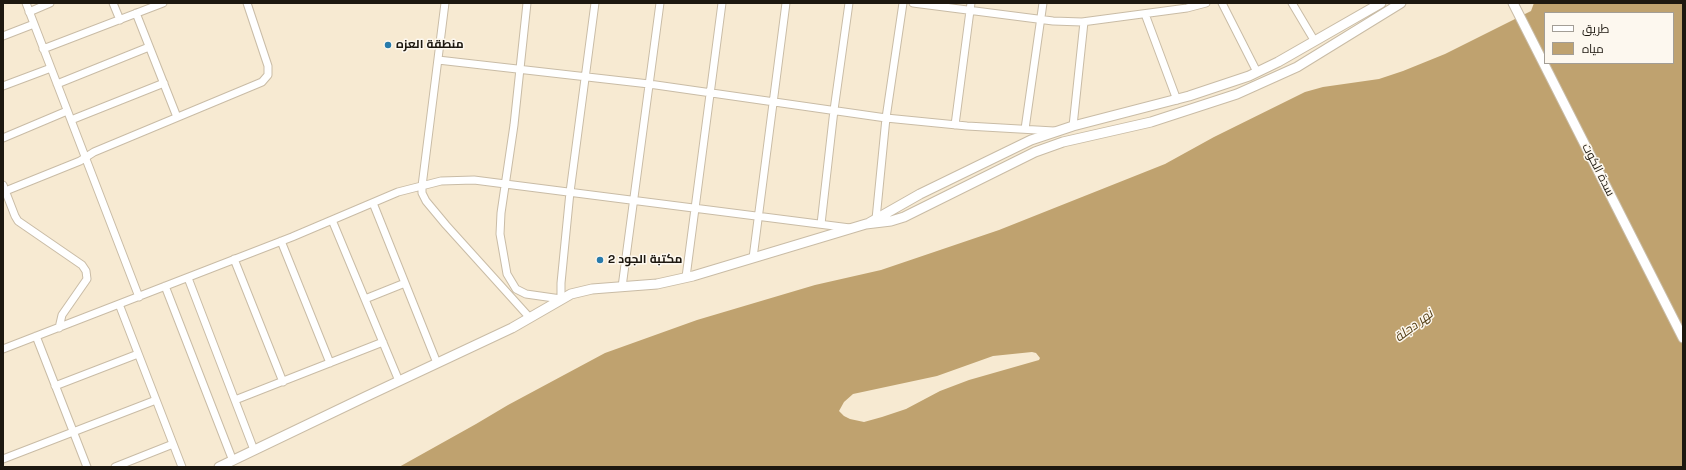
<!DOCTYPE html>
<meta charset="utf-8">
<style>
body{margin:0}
#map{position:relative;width:1686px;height:470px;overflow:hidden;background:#f7ead2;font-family:"Space Grotesk",Cairo,sans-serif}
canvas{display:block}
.frame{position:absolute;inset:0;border:4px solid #1d1810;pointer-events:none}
.legend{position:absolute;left:1544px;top:12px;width:130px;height:52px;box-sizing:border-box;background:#fdf8ef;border:1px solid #a39e96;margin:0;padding:5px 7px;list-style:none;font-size:12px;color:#1d1810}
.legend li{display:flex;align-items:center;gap:8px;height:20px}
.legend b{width:20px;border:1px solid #a39e96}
</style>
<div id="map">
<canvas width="1686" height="470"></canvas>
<div class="frame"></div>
<ul class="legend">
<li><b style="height:5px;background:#fff"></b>طريق</li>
<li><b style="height:11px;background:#bfa26f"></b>مياه</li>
</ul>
</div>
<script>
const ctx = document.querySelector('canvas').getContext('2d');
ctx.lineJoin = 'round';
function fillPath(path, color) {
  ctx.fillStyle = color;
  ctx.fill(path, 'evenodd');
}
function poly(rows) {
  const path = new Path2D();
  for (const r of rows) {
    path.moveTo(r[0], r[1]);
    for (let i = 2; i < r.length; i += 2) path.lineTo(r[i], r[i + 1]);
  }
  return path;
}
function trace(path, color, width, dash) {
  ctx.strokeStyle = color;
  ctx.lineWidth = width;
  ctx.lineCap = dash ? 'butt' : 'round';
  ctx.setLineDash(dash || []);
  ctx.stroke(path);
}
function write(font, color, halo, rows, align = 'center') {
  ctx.font = font + ' "Space Grotesk",Cairo,sans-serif';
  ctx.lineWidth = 3;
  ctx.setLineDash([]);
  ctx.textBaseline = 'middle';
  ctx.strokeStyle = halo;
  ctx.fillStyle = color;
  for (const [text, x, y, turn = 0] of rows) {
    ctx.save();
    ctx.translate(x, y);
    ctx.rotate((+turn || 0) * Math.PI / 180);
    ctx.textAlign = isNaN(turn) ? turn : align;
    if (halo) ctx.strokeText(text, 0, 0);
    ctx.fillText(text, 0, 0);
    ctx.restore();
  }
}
fillPath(poly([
 [1534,3,1683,3,1683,467,399,467,476,424,508,405,605,353,697,320,815,285,881,270,999,230,1165,164,1214,137,1305,92,1323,87,1379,79,1403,71,1445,54,1531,11],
 [1545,13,1673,13,1673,63,1545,63],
 [1032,352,1036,353,1040,358,1039,360,969,380,940,391,906,409,882,417,864,422,850,419,844,416,839,411,844,402,853,394,937,376,993,356]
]), '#bfa26f');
const minor = poly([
 [26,3,139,297],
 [113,3,120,20],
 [445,3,422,186,422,193,426,201,446,225,530,318],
 [527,3,514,125,501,213,500,234,507,274,516,289,526,294,561,299,561,283,570,192,595,3],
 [913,3,1053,21,1082,22,1187,8,1206,3],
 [1222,3,1257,72],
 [1292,3,1314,40],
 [29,12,50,3],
 [136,13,177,117],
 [1145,14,1177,100],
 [3,36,34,24],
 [43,49,163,3],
 [438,60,649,84,886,118,967,126,1054,131],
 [57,84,149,47],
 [3,86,51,68],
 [71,120,164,83],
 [955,125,971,3],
 [1073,126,1084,22],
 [1025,129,1043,3],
 [3,138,67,111],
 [3,185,15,216,18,221,82,265,86,271,87,279,62,315,59,328],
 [3,192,80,161,94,152,262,82,268,75,268,66,247,3],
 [373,203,437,363],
 [876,219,886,118,903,3],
 [332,220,399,381],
 [821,224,834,110,849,3],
 [281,241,330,363],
 [753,258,786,3],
 [234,259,283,382],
 [686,277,722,3],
 [188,278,254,450],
 [165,286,233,461],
 [622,287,660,3],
 [365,299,405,283],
 [119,304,182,467],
 [36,336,87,467],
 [3,349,292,237,398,192,441,181,474,180,850,228],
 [55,386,138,354],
 [235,400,383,342],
 [3,459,156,400],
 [115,467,173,444]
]);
const major = poly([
 [1513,3,1683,338],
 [869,223,920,194,1031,140,1073,126,1189,96,1249,76,1278,62,1381,3],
 [219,467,365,397,512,328,571,294,592,289,657,284,693,276,866,224,891,221,904,217,1035,152,1063,142,1151,122,1237,94,1297,67,1401,3]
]);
trace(minor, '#c9bca6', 9);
trace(major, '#c9bca6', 11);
trace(minor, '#fff', 7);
trace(major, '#fff', 9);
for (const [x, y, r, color] of [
 [388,45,4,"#287bab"],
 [600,260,4,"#287bab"]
]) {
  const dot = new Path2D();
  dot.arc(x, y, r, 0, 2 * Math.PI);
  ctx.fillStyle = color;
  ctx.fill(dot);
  trace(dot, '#fdf8ef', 1.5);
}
write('bold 12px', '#1d1810', '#fdf8ef', [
 ["منطقة العزه",396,45],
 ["مكتبة الجود 2",608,260]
], 'left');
write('12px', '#1d1810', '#fdf8ef', [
 ["سدة الكوت",1598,170,63]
]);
write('italic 13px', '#543f16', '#fdf8ef', [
 ["نهر دجلة",1414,326,-37]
]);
</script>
